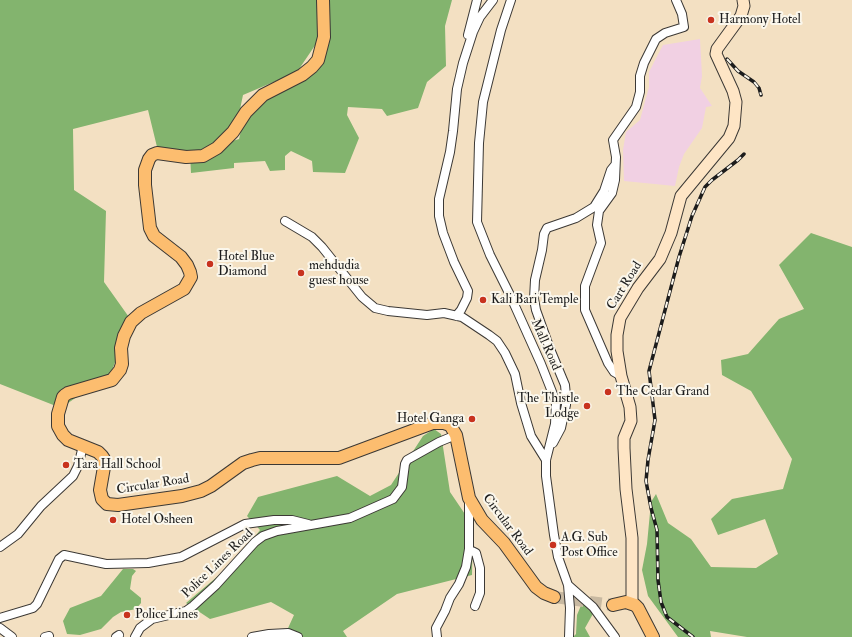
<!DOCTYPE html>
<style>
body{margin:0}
canvas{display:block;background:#f3e0c2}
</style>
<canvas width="852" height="637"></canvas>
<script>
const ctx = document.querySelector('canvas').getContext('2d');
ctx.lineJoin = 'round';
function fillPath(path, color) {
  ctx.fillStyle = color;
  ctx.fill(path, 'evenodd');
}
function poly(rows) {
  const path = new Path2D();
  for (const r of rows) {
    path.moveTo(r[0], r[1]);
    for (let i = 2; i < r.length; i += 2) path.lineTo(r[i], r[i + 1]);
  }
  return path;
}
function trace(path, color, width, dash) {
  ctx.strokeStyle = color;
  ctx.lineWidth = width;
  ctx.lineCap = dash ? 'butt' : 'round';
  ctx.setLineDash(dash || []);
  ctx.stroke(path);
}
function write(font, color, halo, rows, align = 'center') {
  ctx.font = font + ' "IM FELL Double Pica",serif';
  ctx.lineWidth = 4;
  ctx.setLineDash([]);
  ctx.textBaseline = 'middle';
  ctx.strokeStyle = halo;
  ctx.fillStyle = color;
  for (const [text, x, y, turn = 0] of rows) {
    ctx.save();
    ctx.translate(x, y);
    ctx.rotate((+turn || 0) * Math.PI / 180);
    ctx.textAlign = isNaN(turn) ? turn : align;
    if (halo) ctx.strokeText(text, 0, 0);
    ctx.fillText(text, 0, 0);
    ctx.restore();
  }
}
fillPath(poly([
 [700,39,702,76,700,88,712,106,706,107,702,128,684,154,679,167,675,186,624,181,623,150,626,132,640,120,649,87,649,72,663,45]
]), '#f1d0e3');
fillPath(poly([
 [0,0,317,0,318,41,297,72,243,95,235,133,194,153,239,139,248,102,304,76,326,47,327,0,452,0,445,26,446,66,427,82,418,108,387,116,382,109,348,107,347,115,359,138,345,173,313,172,312,161,291,151,285,156,285,170,270,171,265,161,234,163,234,168,191,173,190,154,158,151,148,110,73,129,74,190,106,211,104,282,131,320,111,373,61,408,0,384],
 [811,233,852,247,852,637,747,637,710,631,711,637,678,637,648,596,642,570,647,544,651,502,656,494,668,523,691,539,711,567,756,568,778,554,765,519,718,535,711,519,732,499,783,489,792,459,751,391,722,375,721,360,748,354,779,319,804,309,779,265],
 [434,429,441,434,450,492,473,526,472,575,397,594,343,631,347,637,284,637,294,615,271,602,210,619,186,603,237,560,260,530,247,516,258,497,337,476,370,496,391,485,423,436],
 [123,569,133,569,136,571,132,576,130,589,141,598,141,603,136,609,121,612,113,617,101,629,80,635,67,634,63,621,70,608,101,596],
 [582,603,594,612,585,628,590,637,573,637,576,634,577,615]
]), '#83b46e');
trace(poly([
 [554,597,613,605]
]), '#c8b9a1', 12, [12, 6]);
const street = poly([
 [511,0,501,30,483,102,479,143,477,222,490,255,510,295,541,364,556,402,555,424,546,460,546,476,554,535,558,557,568,585,570,608,569,637],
 [468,35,477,0],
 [285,221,312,237,322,247,362,297,375,308,388,311,427,315,444,313,462,317,489,335,497,341,505,353,515,374,521,403,531,436,546,460],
 [456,316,461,310,467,298,468,291,454,262,443,233,439,216,439,199,450,152,453,131,457,89,463,63,473,32,480,17,493,0],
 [621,376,614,372,608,363,585,310,585,286,601,243,597,225,599,211,612,193,615,180,616,157,613,140,636,107,640,92,640,76,644,63,656,39,665,33,684,27,682,14,676,0],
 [553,443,561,428,566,405,566,396,565,385,550,349,536,310,534,299,535,280,542,250,544,234,547,228,576,218,594,207,604,191,611,170,615,165],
 [0,547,18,534,41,506,73,476,78,466,83,446],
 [469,553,472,551,476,553,480,568,480,593,475,606],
 [568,585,593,607,615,637],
 [0,618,33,608,37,604,59,559,64,555,106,564,148,563,181,557,245,524,274,520,292,520,308,524],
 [0,628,12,637],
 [45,637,49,636],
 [116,637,119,635],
 [135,637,140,628,152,619,186,611,193,606,216,585,255,542,263,536,277,531,350,518,393,499,402,487,405,464,407,460,439,442,456,435],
 [252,637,269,634,288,633,298,637],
 [437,637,436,628,445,611,450,598,459,584,466,567,469,549,469,501]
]);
const secondary = poly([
 [632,603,632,538,626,489,624,448,624,438,631,421,630,407,621,376,617,351,617,335,620,318,638,288,660,259,671,233,681,196,729,138,734,126,736,102,733,91,716,54,717,49,741,16,744,6,743,0]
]);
const primary = poly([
 [323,0,324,37,318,60,312,67,302,75,263,95,246,112,233,132,217,148,203,156,186,157,157,153,152,155,149,159,145,170,145,185,150,228,154,236,181,257,187,265,190,272,191,277,184,289,141,313,131,322,124,336,121,348,122,364,120,370,112,380,68,393,65,395,63,397,58,414,58,426,63,435,68,440,98,452,102,456,104,459,104,467,100,490,102,499,107,504,118,505,182,496,201,491,211,486,243,463,252,460,260,458,339,458,433,423,444,423,450,425,456,435,469,498,482,520,504,543,536,587,544,593,554,597],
 [613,605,626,602,635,605,638,608,653,637]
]);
trace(street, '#3c3935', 10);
trace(secondary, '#3c3935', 13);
trace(primary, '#3c3935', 14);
trace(street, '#fff', 8);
trace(secondary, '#fee5c5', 11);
trace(primary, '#fcbd6f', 12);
const rail = poly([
 [727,59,738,71,754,82,759,88,761,95],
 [693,637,667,617,661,602,658,580,657,530,651,508,646,481,648,460,655,420,649,371,679,257,692,216,705,187,712,180,738,160,744,154]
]);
trace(rail, '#1c1c1c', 3.5);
trace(rail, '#fbf7ec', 2, [6]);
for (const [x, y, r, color] of [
 [711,20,4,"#c8321e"],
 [210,264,4,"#c8321e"],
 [301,273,4,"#c8321e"],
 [483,300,4,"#c8321e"],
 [608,392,4,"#c8321e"],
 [587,406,4,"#c8321e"],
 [472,419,4,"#c8321e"],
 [66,465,4,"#c8321e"],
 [113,520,4,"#c8321e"],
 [553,545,4,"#c8321e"],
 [127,615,4,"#c8321e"]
]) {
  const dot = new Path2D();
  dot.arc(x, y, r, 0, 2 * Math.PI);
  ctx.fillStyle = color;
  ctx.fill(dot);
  trace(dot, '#fbf7ec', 1.5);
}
write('13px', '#1c1c1c', '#fbf7ec', [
 ["Harmony Hotel",719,20],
 ["Hotel Blue",218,257],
 ["Diamond",218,272],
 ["mehdudia",309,266],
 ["guest house",309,281],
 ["Kali Bari Temple",491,300],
 ["The Cedar Grand",616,392],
 ["The Thistle",579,399,"right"],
 ["Lodge",579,414,"right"],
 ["Hotel Ganga",464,419,"right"],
 ["Tara Hall School",74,465],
 ["Hotel Osheen",121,520],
 ["A.G. Sub",561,538],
 ["Post Office",561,553],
 ["Police Lines",135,615]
], 'left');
write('13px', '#1c1c1c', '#fbf7ec', [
 ["Cart Road",625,286,-58],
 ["Mall Road",545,345,66],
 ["Circular Road",153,485,-9],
 ["Circular Road",507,525,53],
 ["Police Lines Road",218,564,-44]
]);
</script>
